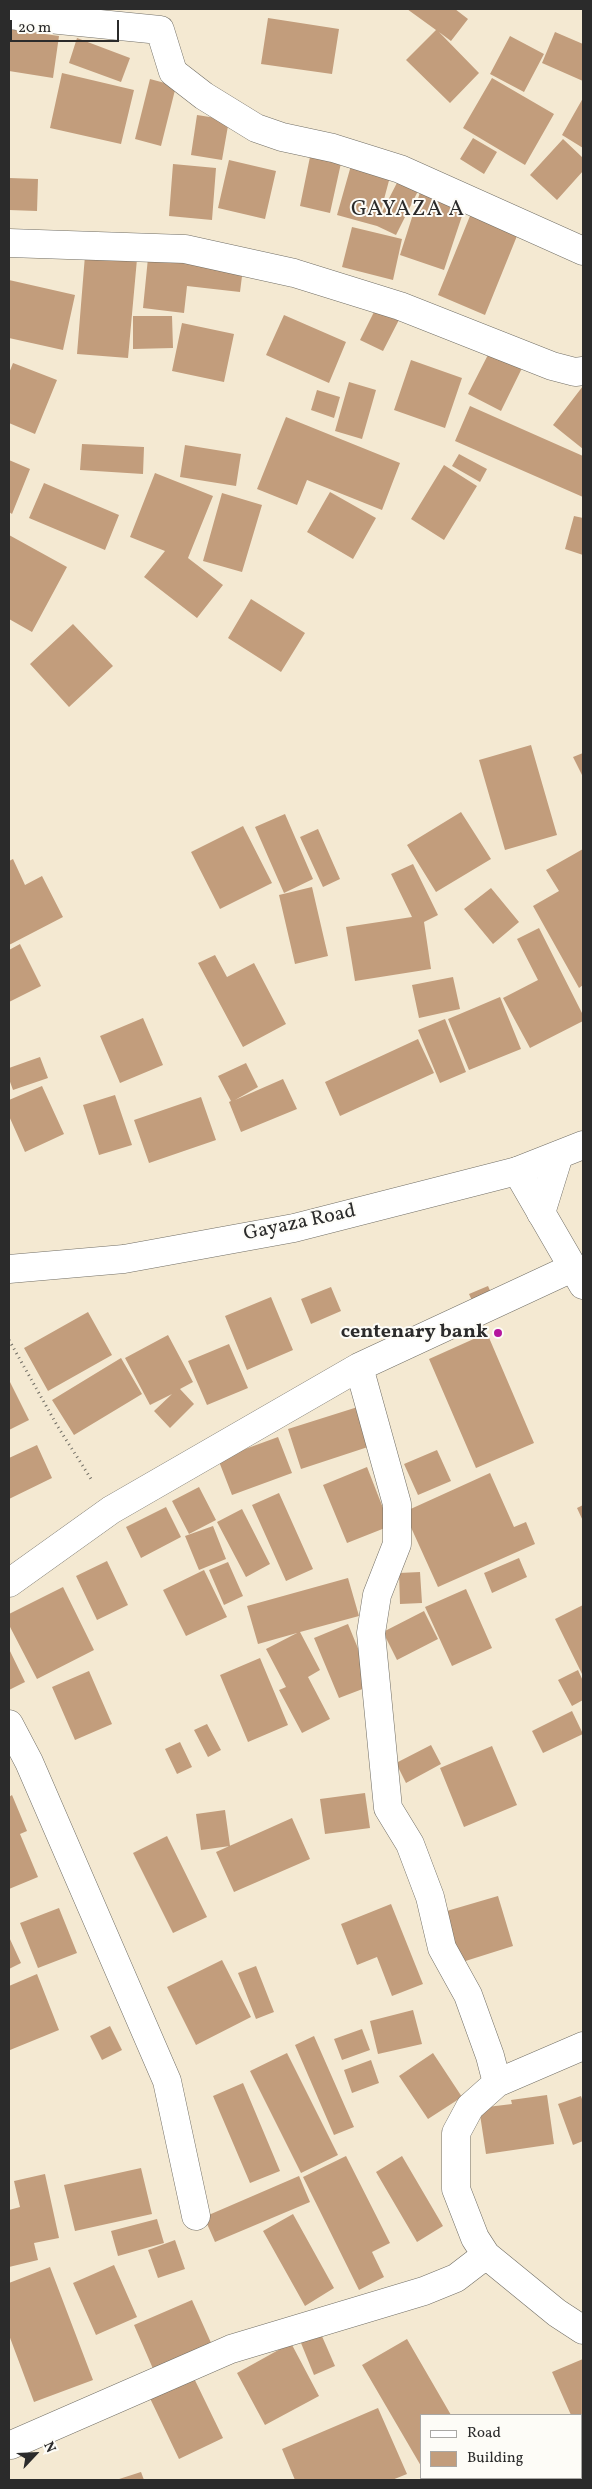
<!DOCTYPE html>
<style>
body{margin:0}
#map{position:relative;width:592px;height:2489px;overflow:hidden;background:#f4e9d2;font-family:Vollkorn,serif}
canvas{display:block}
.frame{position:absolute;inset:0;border:10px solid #2b2b2b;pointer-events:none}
.legend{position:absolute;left:420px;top:2414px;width:162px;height:65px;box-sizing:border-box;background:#fdfcf7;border:1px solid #a9a8a5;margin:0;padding:6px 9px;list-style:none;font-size:15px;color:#2b2b2b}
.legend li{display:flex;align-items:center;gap:10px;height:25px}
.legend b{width:25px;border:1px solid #a9a8a5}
.north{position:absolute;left:10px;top:2429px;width:50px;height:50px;-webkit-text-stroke:4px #fdfcf7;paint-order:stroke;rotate:65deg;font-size:14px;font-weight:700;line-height:20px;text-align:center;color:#2b2b2b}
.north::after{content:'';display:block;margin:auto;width:18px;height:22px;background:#2b2b2b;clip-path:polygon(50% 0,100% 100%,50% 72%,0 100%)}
.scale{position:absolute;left:10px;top:20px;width:109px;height:22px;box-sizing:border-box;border:2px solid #2b2b2b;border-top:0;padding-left:6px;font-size:15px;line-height:18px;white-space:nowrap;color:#2b2b2b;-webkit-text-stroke:4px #fdfcf7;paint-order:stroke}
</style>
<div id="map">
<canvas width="592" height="2489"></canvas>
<div class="frame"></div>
<ul class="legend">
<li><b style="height:6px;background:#fff"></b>Road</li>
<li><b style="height:14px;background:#c29d7c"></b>Building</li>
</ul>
<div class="north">N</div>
<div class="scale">20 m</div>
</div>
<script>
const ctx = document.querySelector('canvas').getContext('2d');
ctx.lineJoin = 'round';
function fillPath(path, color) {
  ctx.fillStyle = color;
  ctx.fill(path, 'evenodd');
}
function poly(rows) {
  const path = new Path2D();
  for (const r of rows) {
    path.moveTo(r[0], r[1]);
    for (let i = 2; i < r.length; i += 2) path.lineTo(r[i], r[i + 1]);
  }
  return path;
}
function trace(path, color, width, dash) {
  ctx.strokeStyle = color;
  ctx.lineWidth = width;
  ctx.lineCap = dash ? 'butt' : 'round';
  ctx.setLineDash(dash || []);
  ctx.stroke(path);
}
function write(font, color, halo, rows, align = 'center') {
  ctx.font = font + ' Vollkorn,serif';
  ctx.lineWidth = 4;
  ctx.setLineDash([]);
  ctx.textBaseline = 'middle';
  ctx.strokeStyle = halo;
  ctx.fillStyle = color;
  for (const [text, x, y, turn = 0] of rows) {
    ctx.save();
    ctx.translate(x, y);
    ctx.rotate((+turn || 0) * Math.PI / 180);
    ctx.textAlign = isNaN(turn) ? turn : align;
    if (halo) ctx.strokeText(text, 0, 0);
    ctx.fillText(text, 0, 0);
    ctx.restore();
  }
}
fillPath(poly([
 [407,9,455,9,468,19,451,41,439,32,479,73,450,103,406,60,436,30],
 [268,18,339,29,332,74,261,64],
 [10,29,59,36,53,78,9,71],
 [555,32,583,44,583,81,542,63],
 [510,36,544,54,524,92,490,74],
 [77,38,130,58,121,82,69,63],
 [62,73,134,90,121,144,50,128],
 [492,78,554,114,525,165,463,128],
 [150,79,176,86,161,146,135,139],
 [583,98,583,148,562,135],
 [197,115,229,120,222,160,191,155],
 [473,138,497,152,484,174,460,159],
 [563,139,583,158,583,171,557,200,530,175],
 [312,147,343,154,330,213,300,206],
 [229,160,276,171,265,219,218,208],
 [352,162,391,173,379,218,402,173,422,183,396,235,377,226,337,215],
 [173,164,216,168,212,220,169,216],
 [9,178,38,179,37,211,9,210],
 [422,186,467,201,444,270,400,255],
 [472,211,519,231,485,315,438,295],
 [352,227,402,239,393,280,342,267],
 [86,243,138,248,128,358,77,354],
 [149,248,244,260,240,292,187,286,184,313,143,308],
 [9,280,75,295,63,350,9,338],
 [380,300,403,312,383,351,360,340],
 [284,315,346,342,329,383,266,355],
 [133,316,172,316,173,348,133,349],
 [182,323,234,334,224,382,172,371],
 [493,345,525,362,501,411,468,394],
 [411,360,462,378,445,428,394,410],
 [13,363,57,380,35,434,9,423,9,373],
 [349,382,376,390,362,439,335,431],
 [583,386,583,449,553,425],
 [317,390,340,397,334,418,311,410],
 [470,406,583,456,583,497,455,441],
 [286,417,400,463,382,510,307,480,297,505,257,489],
 [82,444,144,447,143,474,80,470],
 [185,445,241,454,236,486,180,477],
 [459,454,487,469,480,482,452,466],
 [9,460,30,469,12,514,9,512],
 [444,465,477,486,444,540,411,519],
 [155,473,213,496,188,558,223,585,197,618,144,577,165,551,130,537],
 [44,483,119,515,105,550,29,518],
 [330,492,376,518,353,559,307,532],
 [222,493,262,505,242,572,203,561],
 [574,516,583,518,583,555,565,549],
 [9,535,67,567,32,632,9,619],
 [251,599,305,633,281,672,228,638],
 [73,624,113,666,69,707,30,664],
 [531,745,557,835,505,850,479,760],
 [583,753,583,777,573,757],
 [461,812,491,859,436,892,407,845],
 [285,814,313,879,284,893,255,827],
 [243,826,272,883,220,909,191,852],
 [318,829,340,879,323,887,300,837],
 [583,849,583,985,579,988,533,906,559,891,546,870],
 [13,859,25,885,42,876,63,917,9,945,9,861],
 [413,864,438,915,424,922,431,969,355,981,346,927,412,917,391,874],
 [312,887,328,956,295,964,279,895],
 [491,888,519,922,493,944,464,909],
 [539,928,583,1015,583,1021,530,1048,503,998,538,980,517,939],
 [20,944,41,986,9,1002,9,950],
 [215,955,227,977,254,963,286,1024,243,1047,198,963],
 [453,977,460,1009,419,1018,412,985],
 [500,997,521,1049,469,1070,448,1019],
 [143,1018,163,1065,120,1083,100,1036],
 [445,1019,466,1072,440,1083,418,1030],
 [418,1039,434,1073,340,1116,325,1082],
 [40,1057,48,1078,13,1090,9,1079,9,1068],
 [246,1063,258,1087,235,1100,283,1079,297,1109,241,1132,229,1102,231,1101,218,1076],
 [42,1086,64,1134,25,1152,9,1116,9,1100],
 [115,1095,132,1145,99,1155,83,1105],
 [201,1097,216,1140,149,1163,134,1120],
 [488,1286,498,1308,479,1316,469,1294],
 [331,1287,341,1311,311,1324,301,1299],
 [271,1297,293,1350,247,1370,225,1316],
 [88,1312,112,1355,48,1391,24,1348],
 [487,1333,534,1443,476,1468,429,1359],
 [168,1335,193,1382,180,1389,194,1404,170,1428,154,1411,172,1394,150,1405,125,1358],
 [229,1344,248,1388,207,1405,188,1361],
 [121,1358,142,1394,74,1435,52,1400],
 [9,1380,29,1420,9,1430],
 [364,1405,377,1444,301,1469,288,1429],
 [278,1437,292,1473,232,1495,218,1459],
 [37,1445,52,1478,9,1499,9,1458],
 [437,1450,451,1481,418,1495,404,1464],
 [367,1467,390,1526,347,1543,323,1485],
 [490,1473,514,1527,526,1522,535,1544,438,1587,404,1512],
 [199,1487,216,1520,189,1534,172,1501],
 [279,1493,313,1569,286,1581,252,1505],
 [583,1505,583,1521,577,1508],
 [166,1507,181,1537,141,1558,126,1527],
 [242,1509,270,1564,246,1577,217,1522],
 [213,1526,226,1559,199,1570,185,1536],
 [519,1558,527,1577,492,1593,484,1573],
 [107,1561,128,1605,97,1620,76,1576],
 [228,1562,243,1596,224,1605,209,1570],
 [204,1570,227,1617,186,1636,163,1590],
 [420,1572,422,1603,400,1604,399,1573],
 [348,1578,359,1616,300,1632,320,1670,308,1677,330,1719,302,1733,279,1690,286,1687,266,1649,297,1633,258,1644,247,1606],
 [63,1587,94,1650,37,1679,9,1625,9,1614],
 [466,1589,492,1648,452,1666,425,1607],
 [583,1605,583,1676,555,1619],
 [424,1611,438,1639,397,1660,383,1632],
 [348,1624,373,1685,339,1698,314,1638],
 [9,1649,25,1682,9,1690],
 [260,1658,288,1725,248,1742,220,1675],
 [578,1670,583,1681,583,1700,572,1706,558,1680],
 [89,1671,112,1724,75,1740,52,1687],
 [572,1711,583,1734,543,1753,532,1731],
 [207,1724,221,1750,208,1757,194,1730],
 [180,1742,192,1767,177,1774,165,1749],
 [431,1745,441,1764,406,1783,396,1763],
 [492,1746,517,1805,464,1827,440,1768],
 [365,1793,370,1828,325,1834,320,1799],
 [12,1795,27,1831,20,1834,38,1877,9,1889,9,1797],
 [225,1810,230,1846,201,1850,196,1814],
 [292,1818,310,1859,234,1892,216,1852],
 [167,1836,207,1917,173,1933,133,1853],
 [498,1896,513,1946,456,1964,440,1913],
 [391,1904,423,1984,392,1996,377,1957,357,1965,341,1924],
 [59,1908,77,1953,38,1968,20,1923],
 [9,1937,21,1963,9,1969],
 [222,1960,251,2017,196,2045,167,1987],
 [256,1966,274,2012,256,2019,238,1973],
 [37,1974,59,2030,10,2050,9,1986],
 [413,2010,422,2044,378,2054,370,2021],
 [110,2026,122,2050,102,2060,90,2036],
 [362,2029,370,2050,342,2060,334,2039],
 [314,2036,354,2127,334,2135,295,2045],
 [287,2053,338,2155,301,2173,250,2071],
 [433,2053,462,2097,428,2119,399,2076],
 [371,2060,379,2083,352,2093,344,2070],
 [243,2083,280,2171,250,2183,213,2096],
 [547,2095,554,2144,486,2154,479,2108,512,2104,511,2100],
 [581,2096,583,2102,583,2141,573,2145,558,2104],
 [346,2156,390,2243,372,2252,384,2277,359,2290,303,2177],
 [402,2156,443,2226,417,2242,376,2172],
 [141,2168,152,2214,75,2231,64,2185],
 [45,2174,59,2238,34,2243,38,2260,9,2267,9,2210,20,2207,14,2181],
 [299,2176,310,2202,215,2242,204,2217],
 [293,2214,334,2288,305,2306,263,2231],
 [157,2219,164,2243,118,2256,111,2231],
 [175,2240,185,2269,158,2278,148,2250],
 [114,2265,137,2317,96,2335,73,2283],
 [50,2267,93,2380,34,2402,9,2335,9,2283],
 [192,2300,212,2345,154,2371,134,2325],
 [321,2334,335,2366,314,2375,301,2343],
 [407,2339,451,2415,421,2415,421,2466,362,2365],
 [291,2343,319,2396,265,2425,237,2373],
 [583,2359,583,2425,581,2426,581,2415,571,2415,552,2372],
 [190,2370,223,2438,179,2459,147,2392],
 [378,2408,407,2474,392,2480,295,2480,282,2449],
 [141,2472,144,2480,116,2480],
 [533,2478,562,2478,564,2480,527,2480]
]), '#c29d7c');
const minor = poly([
 [9,15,160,30,173,72,204,96,256,128,282,137,333,148,400,169,583,251],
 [9,243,185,249,294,273,400,306,552,366,575,372,583,371],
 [541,1213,559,1155],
 [359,1367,397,1504,397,1544,377,1595,371,1633,388,1808,410,1844,430,1897,442,1948,468,1995,490,2056,497,2083,470,2107,456,2133,456,2189,475,2238,486,2255,557,2313,583,2330],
 [9,1583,111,1510,359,1367,572,1268],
 [9,1724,29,1762,167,2081,196,2216],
 [497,2083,583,2046],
 [11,2445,231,2349,424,2291,456,2278,486,2255]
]);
const tertiary = poly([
 [517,1171,583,1285]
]);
const primary = poly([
 [9,1269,124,1259,294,1228,517,1171,583,1145]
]);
trace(minor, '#716e65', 29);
trace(tertiary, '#716e65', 29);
trace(primary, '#716e65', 29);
trace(poly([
 [9,1340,58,1427,93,1482]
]), '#716e65', 3, [1, 4]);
trace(minor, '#fff', 28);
trace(tertiary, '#fff', 28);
trace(primary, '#fff', 28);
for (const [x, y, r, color] of [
 [498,1333,5,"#b5179e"]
]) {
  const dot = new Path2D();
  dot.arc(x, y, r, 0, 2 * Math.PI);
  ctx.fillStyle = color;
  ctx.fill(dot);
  trace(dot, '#fdfcf7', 2);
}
write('20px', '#2b2b2b', '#fdfcf7', [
 ["Gayaza Road",300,1224,-12]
]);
write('bold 20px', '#2b2b2b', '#fdfcf7', [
 ["centenary bank",488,1333]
], 'right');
ctx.letterSpacing = '1px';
write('22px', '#2b2b2b', '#fdfcf7', [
 ["GAYAZA A",408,211]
]);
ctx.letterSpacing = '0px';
</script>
